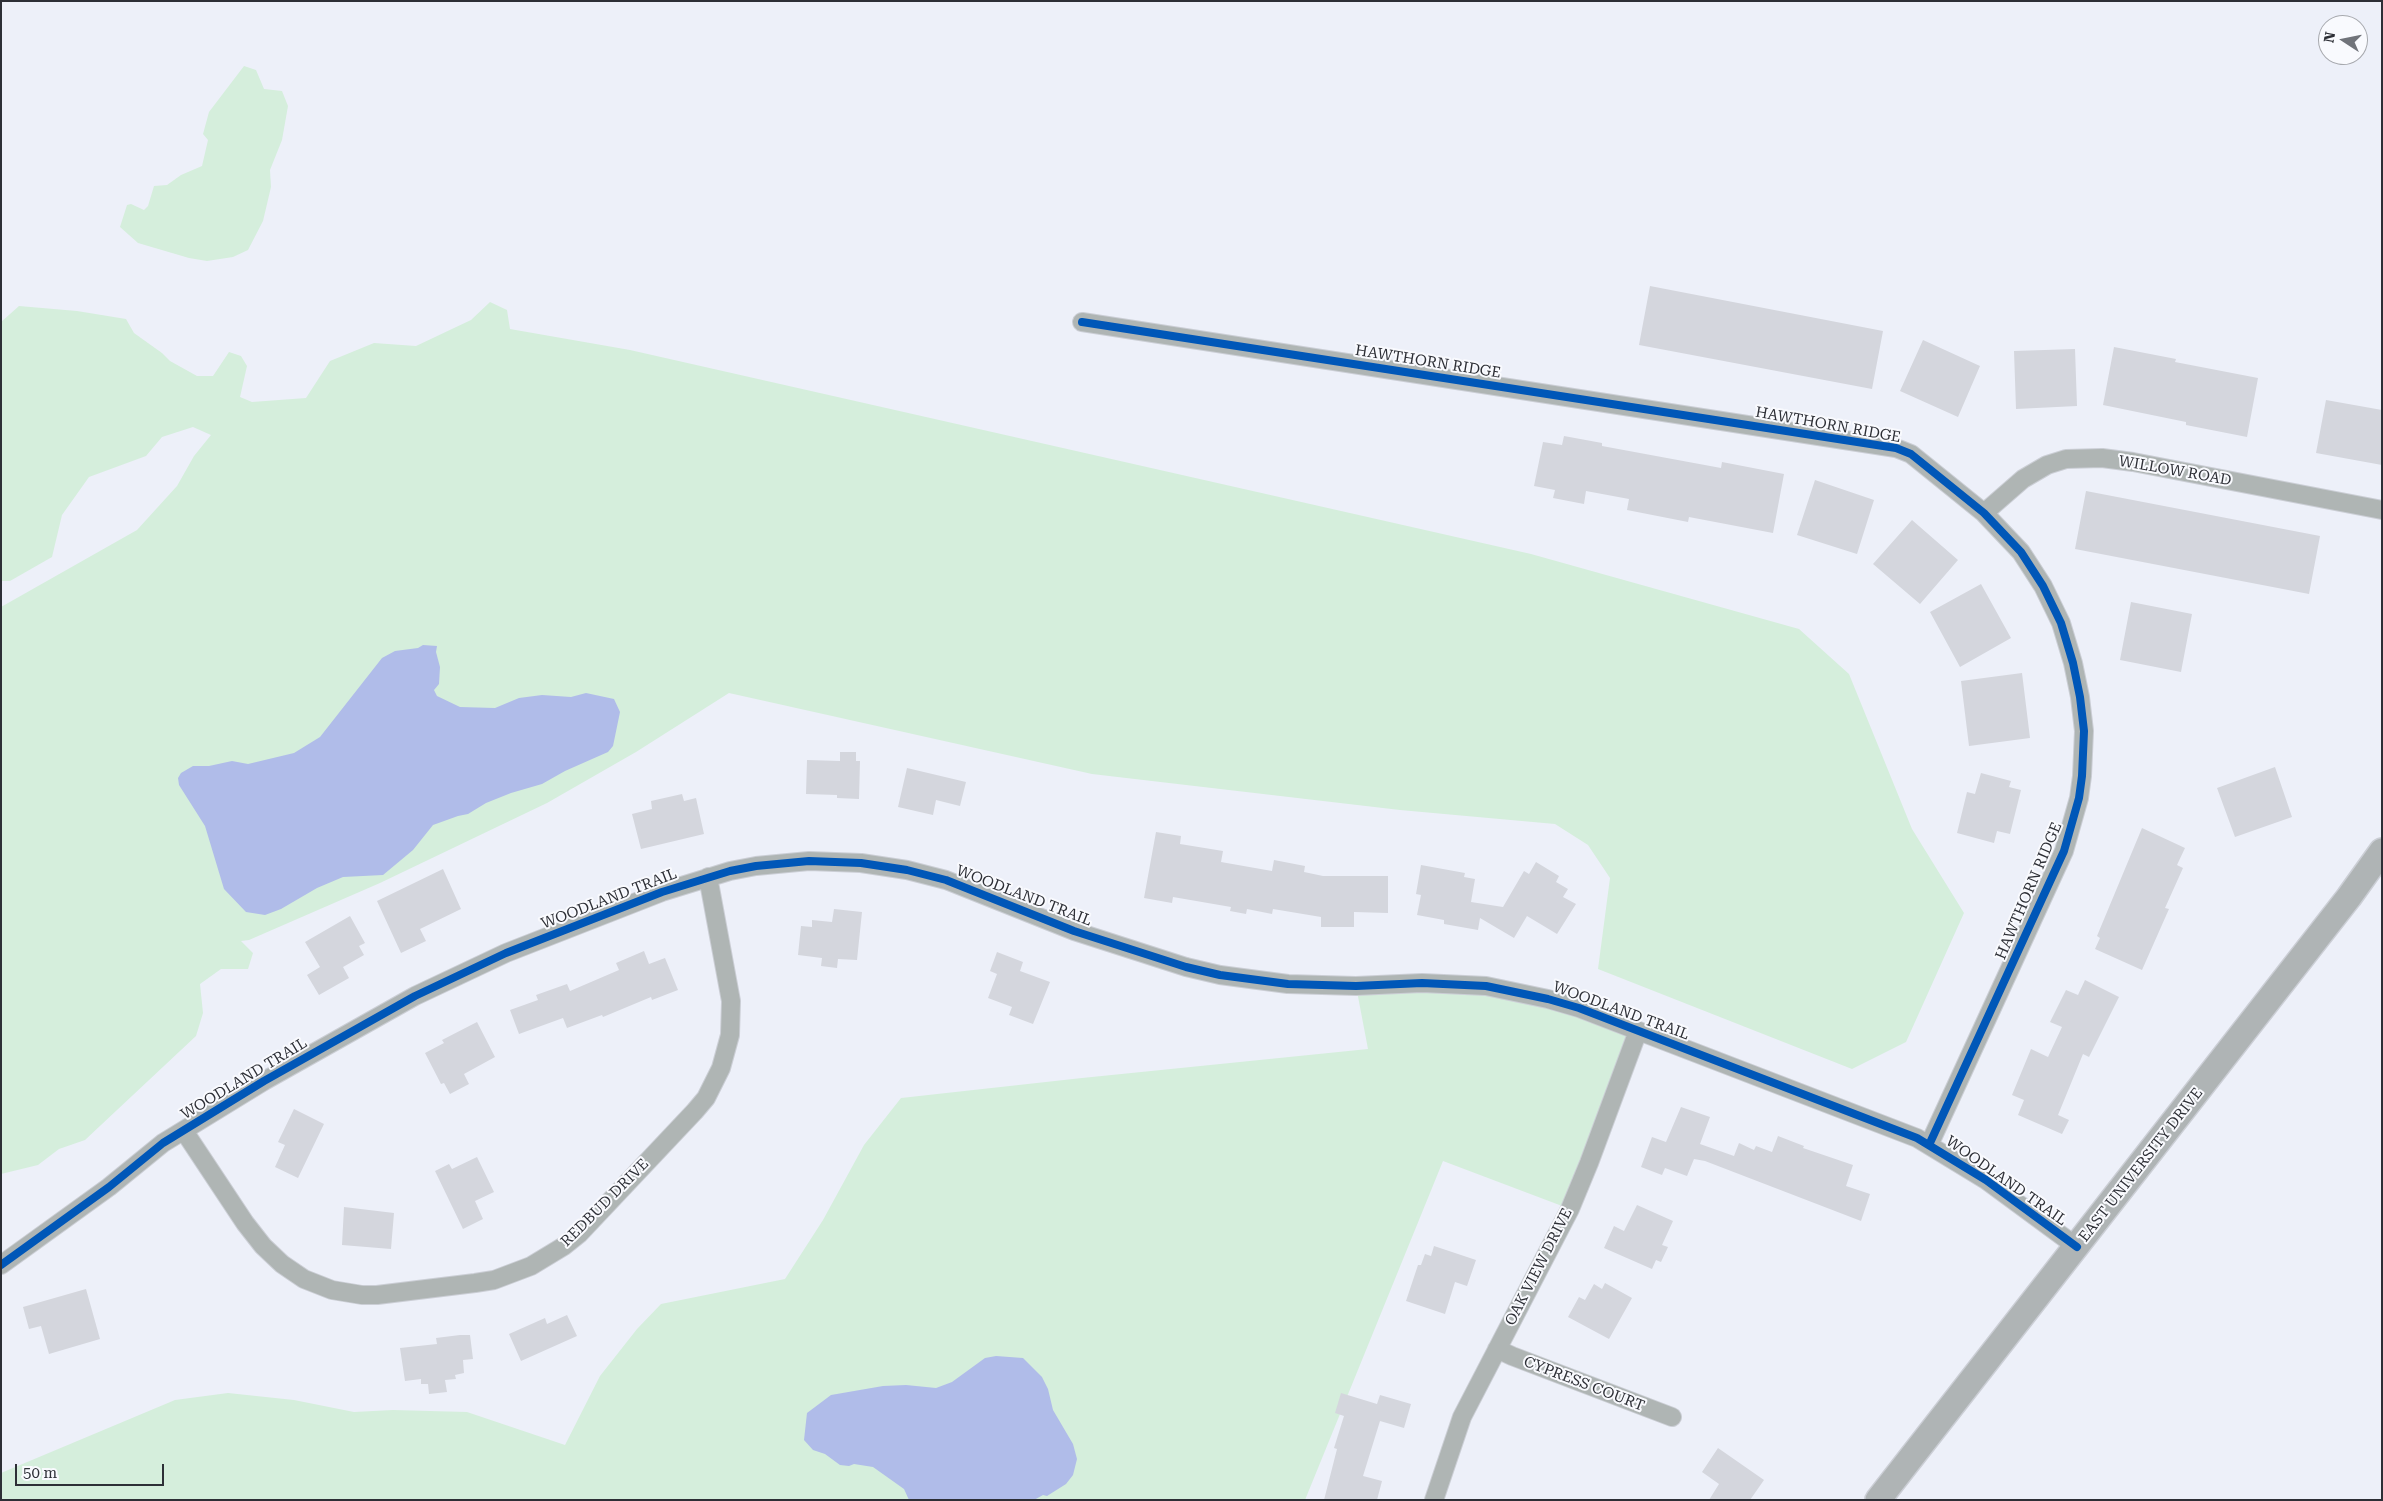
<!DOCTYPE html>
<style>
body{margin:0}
#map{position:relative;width:2383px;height:1501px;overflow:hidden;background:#edf0f9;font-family:"Roboto Serif",serif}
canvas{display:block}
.frame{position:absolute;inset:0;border:2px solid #2d2f36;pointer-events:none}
.north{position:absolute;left:2318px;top:15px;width:50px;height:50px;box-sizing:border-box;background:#f9fafe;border:1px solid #a7a9ae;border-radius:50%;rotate:281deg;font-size:14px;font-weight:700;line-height:20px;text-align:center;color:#2d2f36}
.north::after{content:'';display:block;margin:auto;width:18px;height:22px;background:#70737a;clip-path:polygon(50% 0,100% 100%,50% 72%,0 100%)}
.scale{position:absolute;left:15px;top:1464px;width:149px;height:22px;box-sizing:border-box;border:2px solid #2d2f36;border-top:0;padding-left:6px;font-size:15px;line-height:18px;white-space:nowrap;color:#2d2f36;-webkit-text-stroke:4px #f9fafe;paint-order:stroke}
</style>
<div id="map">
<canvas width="2383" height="1501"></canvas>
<div class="frame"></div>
<div class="north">N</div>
<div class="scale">50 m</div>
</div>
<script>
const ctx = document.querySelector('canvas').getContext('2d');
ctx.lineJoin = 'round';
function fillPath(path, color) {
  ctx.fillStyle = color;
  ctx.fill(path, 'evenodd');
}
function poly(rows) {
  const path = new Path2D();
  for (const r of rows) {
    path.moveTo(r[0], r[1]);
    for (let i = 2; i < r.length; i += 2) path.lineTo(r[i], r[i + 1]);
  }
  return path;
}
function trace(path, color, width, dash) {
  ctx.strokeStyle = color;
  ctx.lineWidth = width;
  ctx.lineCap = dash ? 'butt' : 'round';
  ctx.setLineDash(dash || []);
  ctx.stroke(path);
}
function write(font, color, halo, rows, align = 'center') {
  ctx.font = font + ' "Roboto Serif",serif';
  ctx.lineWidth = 4;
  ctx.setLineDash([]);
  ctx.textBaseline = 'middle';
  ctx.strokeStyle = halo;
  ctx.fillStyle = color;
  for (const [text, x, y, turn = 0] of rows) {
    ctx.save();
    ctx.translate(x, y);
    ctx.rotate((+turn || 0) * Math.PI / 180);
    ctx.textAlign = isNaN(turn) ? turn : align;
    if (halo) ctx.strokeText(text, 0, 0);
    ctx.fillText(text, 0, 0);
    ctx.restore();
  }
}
fillPath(poly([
 [244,66,256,70,264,89,282,91,288,106,282,140,270,170,271,187,263,221,248,250,233,257,207,261,189,258,138,243,120,227,127,205,131,204,144,210,148,206,154,186,167,185,181,175,202,166,208,140,203,134,209,112],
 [490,302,507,310,510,329,630,350,1531,554,1799,629,1849,674,1912,829,1964,913,1906,1042,1852,1069,1598,969,1610,878,1588,845,1555,824,1400,810,1092,774,729,693,636,752,547,803,380,883,249,940,241,941,253,953,248,969,221,969,200,984,203,1013,196,1036,85,1140,59,1149,38,1165,1,1174,1,607,137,530,177,486,194,456,211,435,193,427,162,437,146,456,89,477,62,515,52,557,10,581,1,581,1,322,19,306,77,311,126,319,134,333,162,353,170,361,197,376,213,376,229,352,241,356,247,366,240,397,252,402,306,398,330,361,374,343,416,346,471,320],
 [1454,984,1638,1031,1570,1209,1443,1161,1305,1500,1,1500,1,1473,175,1400,228,1393,294,1400,354,1412,393,1410,467,1412,565,1445,600,1376,637,1329,661,1304,785,1279,823,1220,864,1145,901,1098,1082,1078,1368,1049,1356,986]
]), '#d5eedc');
fillPath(poly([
 [423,645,437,646,436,652,440,667,439,684,434,690,437,696,460,707,495,708,519,698,542,695,571,697,586,693,614,699,620,712,613,746,608,752,565,771,542,784,511,793,486,803,468,814,458,816,433,825,413,850,383,875,343,877,317,888,281,909,265,915,246,912,224,889,205,826,179,785,178,778,181,773,193,766,209,766,232,761,248,764,294,753,320,737,382,658,395,651,418,648],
 [996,1356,1023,1358,1042,1377,1048,1389,1053,1410,1073,1444,1077,1459,1073,1475,1066,1484,1047,1496,1043,1495,1034,1500,909,1500,904,1489,873,1467,854,1464,849,1466,840,1465,825,1454,813,1450,804,1440,807,1413,831,1395,883,1386,906,1385,936,1388,952,1382,985,1358]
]), '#b0bce9');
fillPath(poly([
 [1650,286,1883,331,1872,389,1639,345],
 [1923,340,1980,366,1958,417,1900,391],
 [2114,347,2176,359,2175,362,2258,378,2247,437,2186,425,2186,422,2103,405],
 [2075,349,2077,406,2016,409,2014,351],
 [2326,400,2382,410,2382,465,2316,453],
 [1564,436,1602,443,1602,446,1721,468,1722,462,1784,474,1773,533,1689,517,1688,522,1627,510,1629,499,1586,491,1584,504,1553,498,1555,490,1534,486,1543,442,1562,445],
 [1815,480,1874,500,1857,554,1797,535],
 [2086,491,2320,536,2309,594,2075,549],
 [1912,520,1958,560,1920,604,1873,564],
 [1981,584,2011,638,1960,667,1930,612],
 [2131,602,2192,614,2181,672,2120,660],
 [2022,673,2030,738,1969,746,1961,681],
 [840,752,856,752,856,761,860,761,859,799,837,798,837,795,806,794,807,760,840,761],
 [2275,767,2292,817,2235,837,2217,788],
 [907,768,966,782,960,806,936,800,933,815,898,807],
 [1981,773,2011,781,2009,787,2021,790,2010,834,1997,831,1994,843,1957,833,1967,792,1975,794],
 [682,794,684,801,696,798,704,834,641,849,632,814,652,809,651,801],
 [2142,828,2185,848,2177,865,2183,868,2165,908,2169,909,2142,970,2095,949,2100,938,2097,936],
 [1156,832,1181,836,1180,844,1223,851,1221,862,1272,871,1274,860,1305,866,1304,872,1323,876,1388,876,1388,913,1354,912,1354,927,1321,927,1321,917,1273,909,1272,914,1247,909,1246,914,1230,911,1231,907,1173,897,1172,903,1144,898],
 [1536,862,1559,876,1556,882,1568,889,1563,897,1576,904,1557,934,1527,916,1514,938,1480,918,1478,930,1444,924,1444,920,1417,915,1421,895,1416,894,1421,865,1465,873,1464,877,1475,879,1471,902,1503,907,1524,871,1529,874],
 [443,869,461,909,420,929,426,941,401,953,377,901],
 [834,909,862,912,857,960,838,959,837,968,821,966,822,958,798,955,801,926,812,927,812,920,832,922],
 [350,916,365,943,359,946,364,955,343,967,349,978,319,995,307,975,320,967,305,942],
 [644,951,649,964,665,958,678,990,652,1000,651,997,603,1017,602,1015,567,1028,563,1018,519,1034,510,1010,538,1000,536,995,567,984,570,991,619,970,616,963],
 [997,952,1023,962,1020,971,1050,982,1033,1024,1009,1015,1012,1007,988,998,997,974,990,971],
 [2085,980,2119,997,2089,1057,2083,1054,2058,1115,2069,1120,2062,1134,2018,1115,2024,1100,2012,1095,2031,1049,2048,1057,2062,1027,2050,1022,2066,990,2078,995],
 [477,1022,495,1057,464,1074,469,1084,450,1094,444,1083,441,1084,425,1053,444,1043,442,1040],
 [1681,1107,1710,1117,1700,1144,1734,1156,1739,1143,1754,1150,1756,1146,1772,1152,1778,1136,1804,1146,1803,1148,1853,1165,1846,1186,1870,1194,1861,1221,1705,1161,1694,1159,1687,1176,1665,1168,1662,1175,1641,1167,1652,1137,1666,1142],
 [294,1109,324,1124,298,1178,275,1167,285,1145,278,1142],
 [477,1157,494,1192,475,1201,483,1219,463,1229,435,1171,449,1164,452,1169],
 [1637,1205,1673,1221,1662,1245,1668,1247,1661,1262,1656,1260,1652,1269,1604,1248,1614,1226,1624,1231],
 [344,1207,394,1213,391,1249,342,1245],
 [1434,1246,1476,1260,1467,1286,1455,1282,1445,1314,1406,1301,1418,1265,1421,1265,1425,1254,1431,1256],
 [1605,1283,1632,1298,1609,1339,1568,1317,1579,1297,1585,1300,1594,1284,1602,1289],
 [86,1289,100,1339,49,1354,41,1326,29,1329,23,1307],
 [567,1315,577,1336,521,1361,509,1334,545,1318,547,1324],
 [460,1335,470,1335,473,1359,463,1360,464,1373,455,1375,456,1379,445,1380,447,1392,429,1394,428,1384,421,1384,421,1379,405,1381,400,1348,437,1344,436,1338],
 [1341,1393,1377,1404,1380,1395,1411,1404,1404,1428,1380,1421,1363,1476,1382,1481,1377,1500,1324,1500,1337,1449,1334,1448,1344,1416,1335,1413],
 [1718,1448,1764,1480,1750,1500,1709,1500,1719,1484,1702,1472]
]), '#d4d6dd');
const street = poly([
 [1082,322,1896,448,1911,454,1984,513,2021,552,2043,586,2061,623,2073,663,2080,697,2084,731,2082,776,2079,798,2064,851,1929,1145],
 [1984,513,2023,479,2047,465,2066,459,2102,458,2133,462,2382,510],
 [184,1131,245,1223,263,1246,282,1264,304,1279,332,1290,362,1295,377,1295,475,1283,494,1280,531,1266,564,1246,579,1234,695,1111,706,1098,721,1068,730,1035,731,1001,708,877],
 [1,1265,109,1187,163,1143,264,1081,415,996,506,953,662,892,730,871,756,866,809,861,861,863,907,870,946,880,1074,931,1186,967,1220,975,1288,984,1356,986,1422,983,1486,986,1548,999,1579,1008,1917,1138,1986,1180,2077,1247],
 [1497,1349,1512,1356,1672,1417],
 [1434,1500,1462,1417,1570,1209,1589,1163,1638,1031]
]);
const secondary = poly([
 [1878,1500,2349,897,2382,851]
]);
trace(street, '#cbced5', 20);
trace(secondary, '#cbced5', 28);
trace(street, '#afb5b4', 18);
trace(secondary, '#afb4b5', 25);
trace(poly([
 [1082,322,1896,448,1911,454,1984,513,2021,552,2043,586,2061,623,2073,663,2080,697,2084,731,2082,776,2079,798,2064,851,1929,1145],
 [1,1265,109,1187,163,1143,264,1081,415,996,506,953,662,892,730,871,756,866,809,861,861,863,907,870,946,880,1074,931,1186,967,1220,975,1288,984,1356,986,1422,983,1486,986,1548,999,1579,1008,1917,1138,1986,1180,2077,1247]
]), '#0057b8', 8);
write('15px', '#2d2f36', '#f9fafe', [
 ["HAWTHORN RIDGE",1428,362,9],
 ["HAWTHORN RIDGE",1828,425,10],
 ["WILLOW ROAD",2175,471,10],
 ["HAWTHORN RIDGE",2029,891,-67],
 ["WOODLAND TRAIL",1024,896,21],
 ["WOODLAND TRAIL",609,899,-21],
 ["WOODLAND TRAIL",1621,1011,20],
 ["WOODLAND TRAIL",244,1079,-31],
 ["EAST UNIVERSITY DRIVE",2141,1165,-52],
 ["WOODLAND TRAIL",2006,1181,35],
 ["REDBUD DRIVE",605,1203,-45],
 ["OAK VIEW DRIVE",1539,1267,-63],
 ["CYPRESS COURT",1584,1384,21]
]);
</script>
